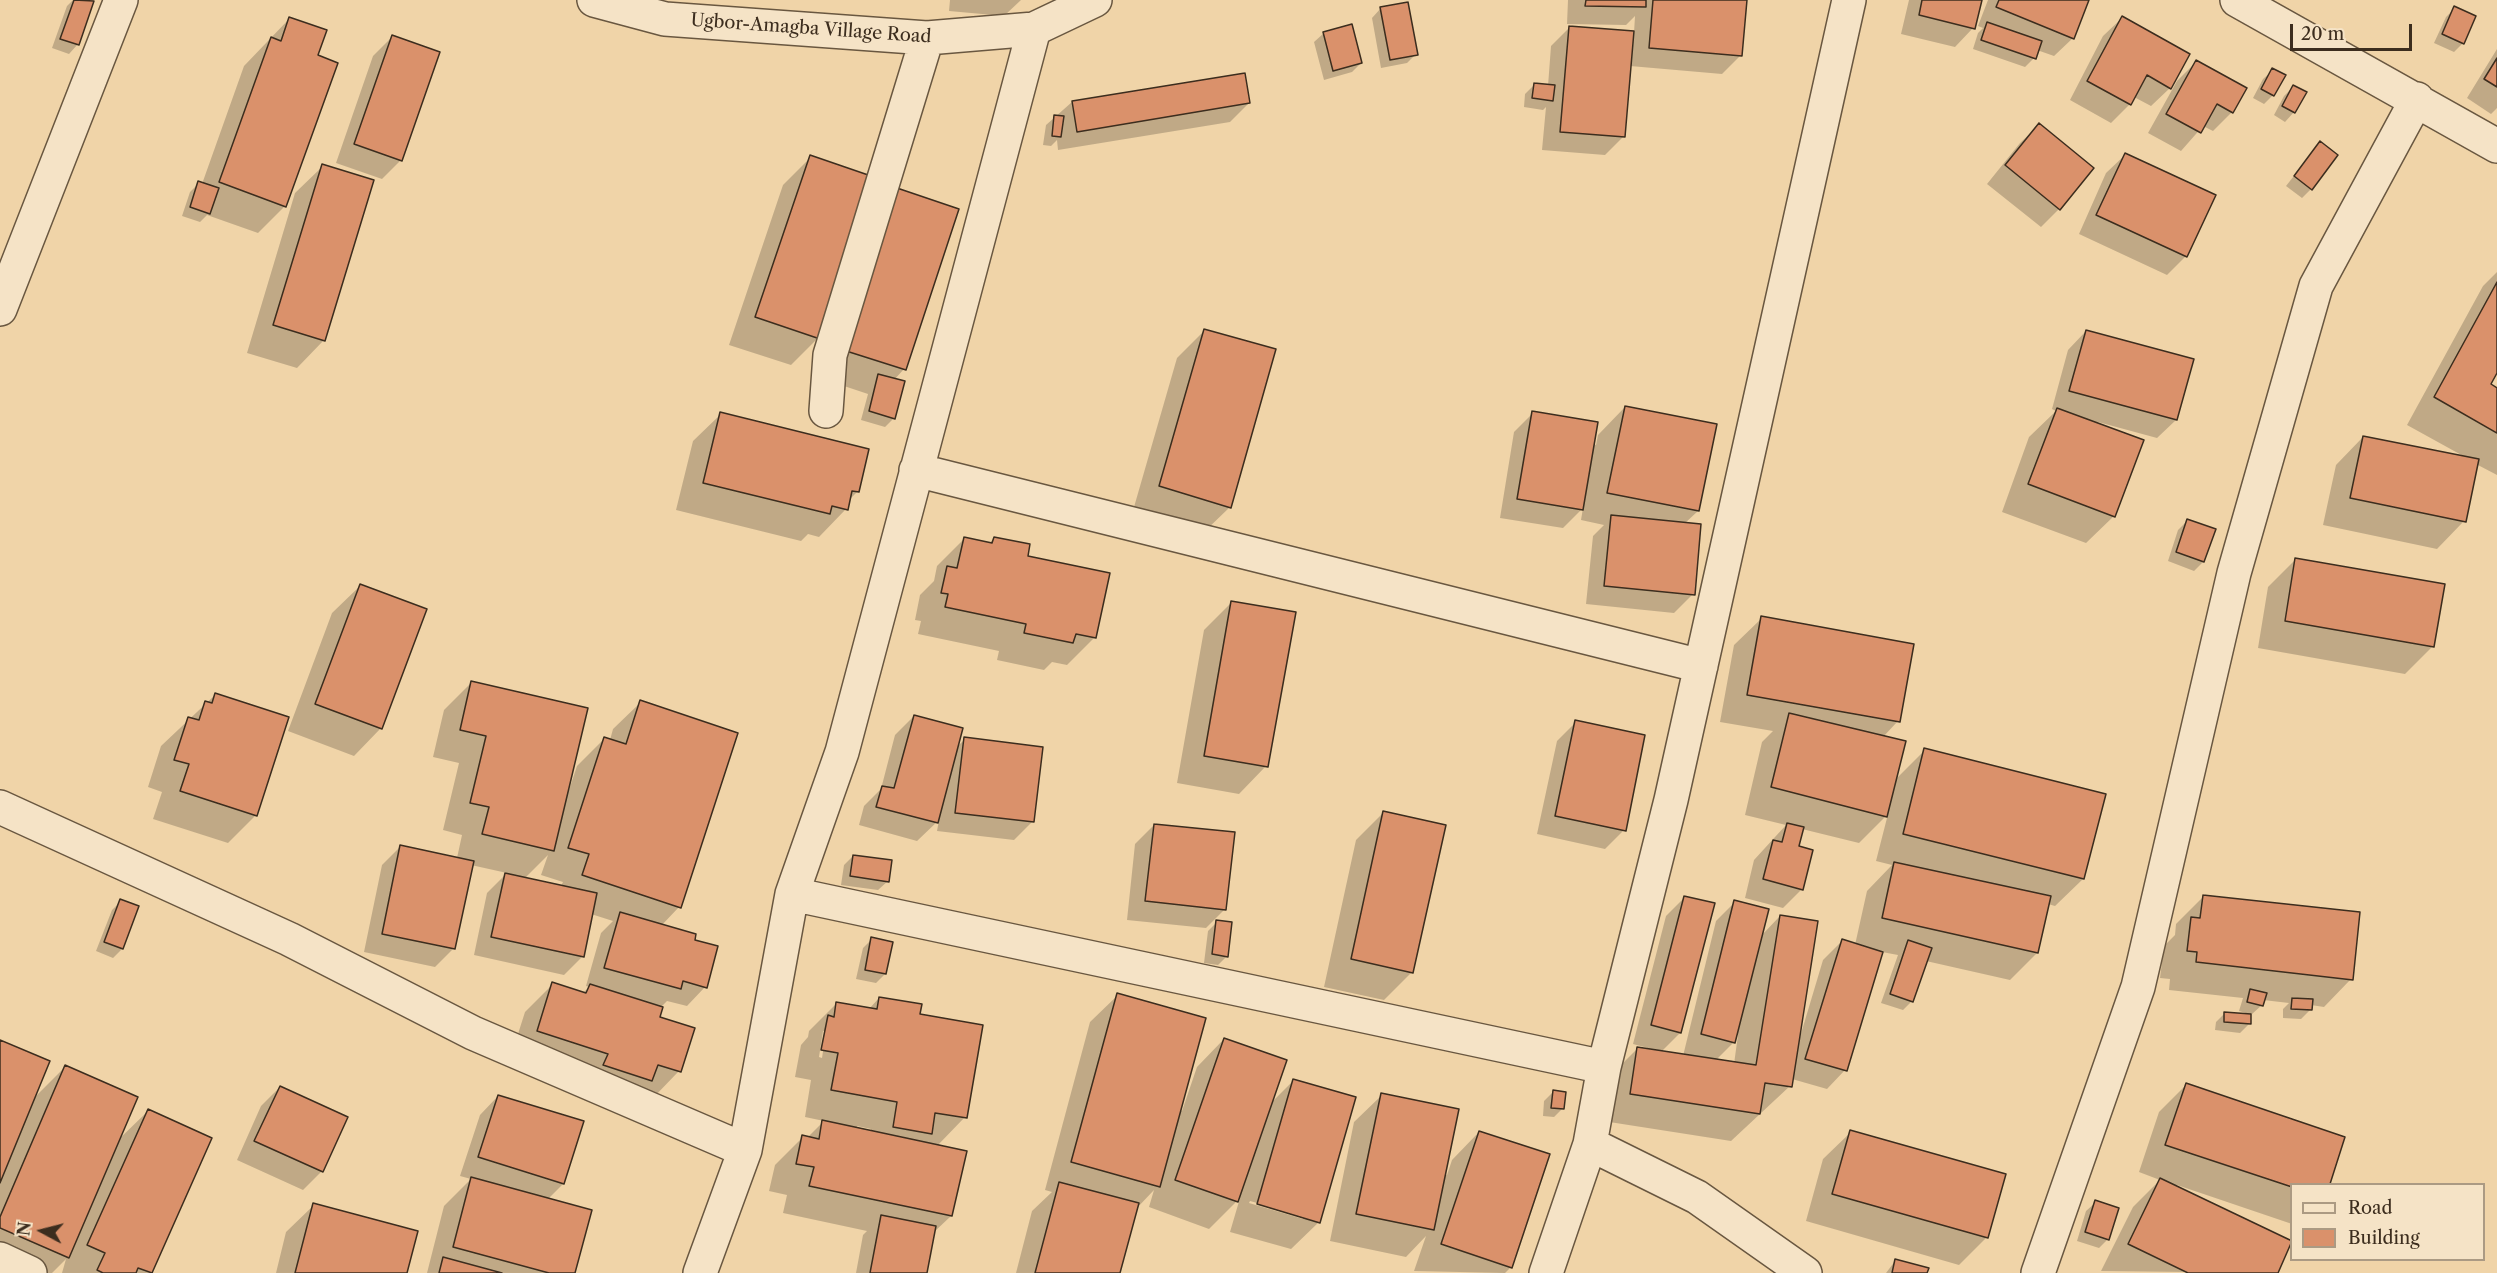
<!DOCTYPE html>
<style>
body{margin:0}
#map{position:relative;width:2497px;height:1273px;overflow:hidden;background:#f0d4a8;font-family:"Libre Caslon Text",serif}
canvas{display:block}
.legend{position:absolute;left:2290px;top:1183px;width:195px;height:78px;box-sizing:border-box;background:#f5e3c6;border:2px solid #ab9a83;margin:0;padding:8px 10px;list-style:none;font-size:18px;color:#3c2d1e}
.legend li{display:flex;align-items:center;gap:12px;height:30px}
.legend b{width:30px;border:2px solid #ab9a83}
.north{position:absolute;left:12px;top:1201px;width:60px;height:60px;-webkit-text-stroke:4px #f5e3c6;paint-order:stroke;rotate:277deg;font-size:16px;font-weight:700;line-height:24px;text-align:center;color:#3c2d1e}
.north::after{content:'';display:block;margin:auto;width:21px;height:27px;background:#3c2d1e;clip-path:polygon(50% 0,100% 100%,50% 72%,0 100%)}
.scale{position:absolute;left:2290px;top:24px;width:122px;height:27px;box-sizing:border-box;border:3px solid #3c2d1e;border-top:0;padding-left:8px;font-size:18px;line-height:21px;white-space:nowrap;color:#3c2d1e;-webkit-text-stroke:4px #f5e3c6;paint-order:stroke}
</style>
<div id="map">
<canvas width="2497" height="1273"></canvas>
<ul class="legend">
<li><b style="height:8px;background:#f5e3c6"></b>Road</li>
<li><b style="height:16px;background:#da916b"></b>Building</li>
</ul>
<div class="north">N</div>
<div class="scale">20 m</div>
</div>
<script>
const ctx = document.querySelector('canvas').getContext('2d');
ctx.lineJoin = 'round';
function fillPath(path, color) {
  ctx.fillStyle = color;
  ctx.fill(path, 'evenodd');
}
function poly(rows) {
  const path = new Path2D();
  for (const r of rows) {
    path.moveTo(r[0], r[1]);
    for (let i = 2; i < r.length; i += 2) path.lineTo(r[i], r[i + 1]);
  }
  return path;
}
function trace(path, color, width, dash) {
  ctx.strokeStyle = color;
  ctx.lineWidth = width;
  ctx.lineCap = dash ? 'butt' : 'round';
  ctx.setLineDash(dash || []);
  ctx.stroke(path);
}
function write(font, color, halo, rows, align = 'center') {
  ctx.font = font + ' "Libre Caslon Text",serif';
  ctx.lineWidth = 4.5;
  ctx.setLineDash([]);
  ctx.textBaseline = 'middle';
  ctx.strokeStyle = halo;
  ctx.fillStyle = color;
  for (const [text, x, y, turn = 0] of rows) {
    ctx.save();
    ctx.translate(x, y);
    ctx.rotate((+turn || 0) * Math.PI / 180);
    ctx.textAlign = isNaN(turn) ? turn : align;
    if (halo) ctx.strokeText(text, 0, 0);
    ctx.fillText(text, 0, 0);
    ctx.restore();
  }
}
fillPath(poly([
 [73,0,92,2,78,44,69,54,52,48,67,6],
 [950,0,1021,0,1004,16,949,11],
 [1568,0,1746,0,1741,55,1722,74,1630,66,1624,136,1605,155,1542,150,1546,107,1543,110,1524,107,1525,94,1534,85,1548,86,1551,46,1570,27,1634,33,1635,16,1626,25,1567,24],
 [1909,0,1980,0,1973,28,1955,47,1901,34],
 [1988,0,2088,0,2073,38,2054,56,2037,50,2034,58,2025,67,1973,49,1978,33,1983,28,1978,26],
 [1381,8,1416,54,1407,63,1381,68,1372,18],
 [2455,8,2463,43,2454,52,2434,43,2446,17],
 [290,18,316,56,285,206,258,233,207,215,200,222,182,216,190,192,199,183,202,184,244,66],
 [2122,18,2170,88,2151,106,2134,97,2130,104,2111,123,2070,100,2103,36],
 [1324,33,1361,63,1352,72,1324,80,1314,42],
 [392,37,401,160,382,179,336,163,373,56],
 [2497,49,2497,108,2491,114,2467,98],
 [2196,62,2232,112,2213,131,2203,126,2181,151,2148,133,2177,81],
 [2273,70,2273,95,2264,104,2253,98,2263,79],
 [2293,87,2294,112,2285,122,2274,115,2284,96],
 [1072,102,1249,103,1230,122,1058,150,1057,140,1051,146,1043,145,1046,125],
 [2039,125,2059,209,2041,227,1987,184,2020,143],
 [2320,143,2311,189,2302,198,2286,186],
 [2125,155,2186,256,2167,275,2079,234,2106,173],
 [811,157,818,338,791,365,729,345,783,185],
 [323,166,324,340,297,368,247,353,295,193],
 [957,210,904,369,894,380,894,418,885,427,861,420,868,394,817,377],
 [2497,272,2497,370,2489,385,2497,389,2497,475,2476,464,2464,521,2437,549,2323,525,2336,465,2363,437,2465,457,2407,425,2483,286],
 [1205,330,1230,507,1202,534,1132,514,1177,358],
 [2086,331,2176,420,2157,438,2098,422,2114,516,2086,543,2002,512,2029,437,2056,411,2052,409,2068,350],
 [1625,407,1698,511,1684,524,1693,594,1674,613,1586,604,1593,536,1604,525,1581,520,1583,508,1563,528,1500,518,1514,432,1533,413,1596,445,1598,435],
 [721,414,857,492,848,501,846,509,819,537,808,534,801,541,676,510,693,441],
 [2187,521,2214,530,2203,562,2194,571,2168,561,2178,530],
 [994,538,1026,557,1095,637,1067,665,1052,662,1044,670,997,660,999,651,918,634,921,621,915,620,920,595,934,581,937,566,964,539,989,544],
 [2295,560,2433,646,2405,674,2258,648,2268,587],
 [360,586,381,728,354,756,288,731,332,613],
 [1232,602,1266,766,1239,794,1177,783,1204,630],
 [1762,618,1898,721,1883,737,1895,780,1925,750,2083,879,2055,906,2048,904,2037,953,2010,980,1926,961,1912,1001,1903,1010,1881,1003,1898,955,1882,952,1845,1070,1827,1089,1792,1079,1790,1086,1731,1141,1603,1121,1610,1076,1638,1048,1647,1050,1648,1048,1633,1044,1666,916,1685,897,1680,1033,1661,1052,1683,1056,1716,921,1735,902,1761,936,1780,916,1798,1036,1800,1037,1823,960,1842,941,1855,945,1867,891,1892,865,1876,861,1888,814,1859,843,1802,829,1797,848,1802,889,1783,908,1745,898,1754,860,1786,825,1745,815,1762,742,1773,731,1720,722,1734,645],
 [1736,1035,1738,1035,1734,1064,1715,1061,1734,1042],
 [472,682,569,790,577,766,605,738,610,740,613,729,641,702,679,907,661,926,693,941,705,987,687,1006,667,1001,660,1008,658,1018,679,1071,652,1099,510,1059,525,1012,553,984,582,994,589,987,586,986,601,933,613,921,591,914,583,956,564,975,474,955,487,893,507,873,471,865,454,948,435,967,364,952,382,865,401,846,457,858,462,835,443,830,459,763,433,757,444,710],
 [548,855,541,875,563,882,561,886,525,878],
 [215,695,256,815,228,843,153,819,162,792,148,787,161,746],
 [914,716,957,747,965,739,1033,821,1014,840,937,831,939,820,917,841,859,825,864,806,881,789,895,735],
 [1576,722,1624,830,1605,849,1537,834,1557,741],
 [1383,813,1412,972,1384,1000,1324,987,1356,840],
 [1154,825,1225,909,1206,928,1127,920,1135,844],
 [853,856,888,881,878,890,841,885,844,865],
 [2204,896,2351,979,2324,1007,2311,1005,2311,1009,2301,1019,2283,1018,2283,1009,2289,1003,2263,1000,2262,1005,2252,1014,2250,1014,2249,1024,2240,1033,2215,1030,2216,1022,2225,1013,2248,1015,2249,1014,2239,1011,2243,998,2169,990,2170,979,2160,978,2164,946,2175,935,2176,924],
 [121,901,122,949,113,958,96,951,112,910],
 [1217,922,1227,956,1218,965,1204,963,1208,931],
 [872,939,885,974,876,983,856,979,863,948],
 [1118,995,1179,1110,1182,1111,1197,1067,1224,1039,1270,1104,1294,1080,1319,1222,1291,1249,1230,1232,1240,1198,1209,1229,1149,1207,1154,1190,1136,1209,1119,1273,1016,1273,1032,1211,1052,1192,1045,1190,1090,1022],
 [1250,1201,1303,1216,1303,1219,1249,1203],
 [879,998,918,1015,965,1117,937,1146,951,1216,933,1233,925,1273,856,1273,863,1235,867,1231,783,1213,787,1195,769,1191,775,1165,803,1137,807,1138,824,1121,805,1117,811,1080,795,1077,801,1045,808,1037,809,1031,837,1003,869,1009],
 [823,1031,826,1031,822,1058,819,1057],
 [857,1126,871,1129,870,1132,857,1129],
 [0,1042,33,1099,65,1067,116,1142,148,1111,210,1139,150,1273,62,1273,66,1259,52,1273,13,1273,0,1267],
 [2186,1085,2344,1137,2328,1184,2292,1184,2292,1224,2177,1185,2177,1187,2277,1273,2101,1271,2133,1207,2160,1180,2139,1172,2159,1112],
 [280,1087,346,1118,321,1172,303,1190,237,1160,261,1106],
 [1553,1092,1563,1108,1554,1117,1543,1116,1544,1101],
 [1382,1095,1445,1174,1447,1175,1452,1160,1479,1132,1511,1267,1505,1273,1414,1271,1426,1236,1406,1257,1330,1241,1354,1122],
 [498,1096,563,1184,548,1199,573,1273,427,1273,444,1206,471,1179,460,1176,480,1115],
 [1851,1132,1987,1237,1959,1265,1806,1221,1823,1159],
 [2096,1202,2108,1239,2099,1248,2077,1241,2086,1211],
 [314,1205,406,1273,276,1273,286,1232],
 [1895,1261,1926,1273,1886,1273]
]), '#0003');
const building = poly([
 [74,0,94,1,79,45,60,39,74,0],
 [1586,0,1646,0,1646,7,1585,6,1586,0],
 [1653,0,1747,0,1742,56,1649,48,1653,0],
 [1922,0,1982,0,1975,29,1919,15,1922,0],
 [1999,0,2089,0,2074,39,1996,7,1999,0],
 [1408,2,1418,55,1390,60,1380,7,1408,2],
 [2454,6,2476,16,2464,44,2442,34,2454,6],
 [2122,16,2190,54,2171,89,2147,75,2131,105,2087,81,2122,16],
 [289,17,327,30,318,55,338,63,286,207,219,182,271,37,281,41,289,17],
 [1987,22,2042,41,2036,59,1981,40,1987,22],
 [1352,24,1362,63,1333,71,1323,32,1352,24],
 [1569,26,1634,31,1625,137,1560,132,1569,26],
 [392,35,440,52,402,161,354,144,392,35],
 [2497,58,2497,87,2484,79,2497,58],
 [2196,60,2247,88,2233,113,2217,104,2201,133,2166,114,2196,60],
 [2272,68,2286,75,2274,96,2261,89,2272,68],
 [1245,73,1250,103,1077,132,1072,101,1245,73],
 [1534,83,1555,85,1553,101,1532,98,1534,83],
 [2293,85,2307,92,2295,113,2282,106,2293,85],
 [1054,115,1064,116,1061,137,1052,136,1054,115],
 [2039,123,2094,168,2060,210,2005,165,2039,123],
 [2320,141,2338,155,2312,190,2294,176,2320,141],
 [2125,153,2216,195,2187,257,2096,215,2125,153],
 [810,155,874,177,820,339,755,317,810,155],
 [322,164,374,180,325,341,273,325,322,164],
 [198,181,219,188,210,214,190,207,198,181],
 [897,188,959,209,906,370,843,350,897,188],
 [2497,282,2497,373,2491,384,2497,388,2497,433,2434,397,2497,282],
 [1204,329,1276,349,1231,508,1159,486,1204,329],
 [2086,330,2194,359,2177,420,2069,391,2086,330],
 [878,374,905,381,895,419,869,411,878,374],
 [1625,406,1717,424,1699,511,1607,493,1625,406],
 [2057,408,2144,440,2115,517,2028,484,2057,408],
 [1532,411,1598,422,1583,510,1517,499,1532,411],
 [720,412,869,449,859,492,852,491,848,510,832,506,830,514,703,483,720,412],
 [2363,436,2479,459,2466,522,2350,498,2363,436],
 [1611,515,1701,524,1695,595,1604,586,1611,515],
 [2187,519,2216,529,2204,562,2176,552,2187,519],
 [964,537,992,543,994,537,1030,544,1028,556,1110,573,1096,638,1076,634,1073,643,1024,633,1026,624,945,607,948,594,941,593,947,566,957,568,964,537],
 [2295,558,2445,584,2434,647,2285,621,2295,558],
 [360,584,427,609,382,729,315,704,360,584],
 [1231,601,1296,612,1268,767,1204,756,1231,601],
 [1761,616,1914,644,1900,722,1747,695,1761,616],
 [471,681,588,708,554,851,482,834,489,807,470,803,486,736,460,730,471,681],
 [215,693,289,717,257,816,180,791,189,764,174,760,188,717,199,720,205,701,212,703,215,693],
 [640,700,738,733,681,908,582,875,589,854,568,848,604,737,626,744,640,700],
 [1789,713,1906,741,1887,817,1771,787,1789,713],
 [914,715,963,728,938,823,876,807,882,786,894,788,914,715],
 [1575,720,1645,735,1626,831,1555,816,1575,720],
 [964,737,1043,747,1034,822,955,813,964,737],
 [1924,748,2106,794,2084,879,1903,834,1924,748],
 [1383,811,1446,825,1413,973,1351,959,1383,811],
 [1787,823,1804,827,1799,846,1813,850,1803,890,1763,879,1773,840,1782,842,1787,823],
 [1154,824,1235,832,1226,910,1145,901,1154,824],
 [400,845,474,861,455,949,382,934,400,845],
 [853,855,892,860,889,882,850,876,853,855],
 [1894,862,2051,896,2038,953,1882,918,1894,862],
 [505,873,597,893,584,957,491,937,505,873],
 [2203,895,2360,912,2353,980,2196,962,2197,952,2187,951,2191,917,2200,918,2203,895],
 [1684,896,1715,903,1681,1033,1651,1025,1684,896],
 [120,899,139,906,123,949,104,942,120,899],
 [1734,900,1769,909,1735,1043,1701,1034,1734,900],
 [620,912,696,934,695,940,718,946,707,988,683,981,681,989,604,968,620,912],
 [1780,915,1818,921,1792,1087,1765,1083,1760,1114,1630,1094,1637,1047,1756,1065,1780,915],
 [1216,920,1232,922,1228,957,1212,954,1216,920],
 [871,937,893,942,886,974,865,970,871,937],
 [1842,939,1883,952,1847,1071,1805,1059,1842,939],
 [1908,940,1932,948,1913,1002,1890,994,1908,940],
 [552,982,586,993,590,984,663,1007,660,1017,695,1028,681,1072,658,1065,652,1081,603,1065,608,1054,537,1031,552,982],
 [2250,989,2267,993,2263,1006,2247,1002,2250,989],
 [1117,993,1206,1018,1160,1187,1071,1162,1117,993],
 [879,997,922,1004,920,1014,983,1025,967,1118,935,1113,932,1134,893,1127,897,1102,831,1090,838,1053,821,1050,828,1015,834,1017,836,1002,877,1009,879,997],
 [2292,998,2313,999,2312,1010,2291,1009,2292,998],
 [2224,1012,2251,1014,2251,1024,2224,1022,2224,1012],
 [1224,1038,1287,1060,1238,1202,1175,1180,1224,1038],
 [0,1040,50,1061,0,1183,0,1040],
 [65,1065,138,1097,69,1258,0,1228,0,1217,65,1065],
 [1293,1079,1356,1097,1320,1223,1257,1204,1293,1079],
 [2186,1083,2345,1137,2330,1184,2292,1184,2292,1187,2165,1145,2186,1083],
 [280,1086,348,1117,323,1172,254,1141,280,1086],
 [1553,1090,1566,1092,1564,1109,1551,1108,1553,1090],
 [1381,1093,1459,1109,1434,1230,1356,1214,1381,1093],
 [498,1095,584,1121,564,1184,478,1157,498,1095],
 [148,1109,212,1138,152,1273,138,1268,136,1273,103,1273,97,1270,105,1253,87,1245,148,1109],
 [822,1120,967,1151,952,1216,809,1186,814,1167,796,1164,802,1135,819,1139,822,1120],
 [1850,1130,2006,1174,1988,1238,1832,1194,1850,1130],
 [1479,1131,1550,1154,1512,1268,1441,1244,1479,1131],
 [471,1177,592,1210,575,1273,549,1273,453,1247,471,1177],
 [2160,1178,2292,1241,2278,1273,2188,1273,2128,1244,2160,1178],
 [1059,1182,1139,1203,1120,1273,1035,1273,1059,1182],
 [2095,1200,2119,1208,2109,1240,2085,1232,2095,1200],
 [313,1203,418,1231,407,1273,295,1273,313,1203],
 [881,1215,936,1226,927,1273,870,1273,881,1215],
 [443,1257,502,1273,439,1273,443,1257],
 [1895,1259,1929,1268,1927,1273,1892,1273,1895,1259]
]);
fillPath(building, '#da916b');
trace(building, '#3c2d1e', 1.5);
const minor = poly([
 [594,0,665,19,927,38,1034,29,1095,0],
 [2237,0,2497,146],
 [0,309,121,0],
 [826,411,830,355,927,38],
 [916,470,1701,666],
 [0,807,289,939,473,1033,745,1150],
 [792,894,1604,1067],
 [1590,1144,1697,1197,1805,1273],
 [0,1259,30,1273],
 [700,1273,745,1150,792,894,842,752,1034,29],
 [1546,1273,1590,1144,1604,1067,1671,800,1849,0],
 [2038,1273,2138,987,2234,573,2316,286,2417,99]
]);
trace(minor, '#695740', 36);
trace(minor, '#f5e3c6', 33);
write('18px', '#3c2d1e', '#f5e3c6', [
 ["Ugbor-Amagba Village Road",811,29,4]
]);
</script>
